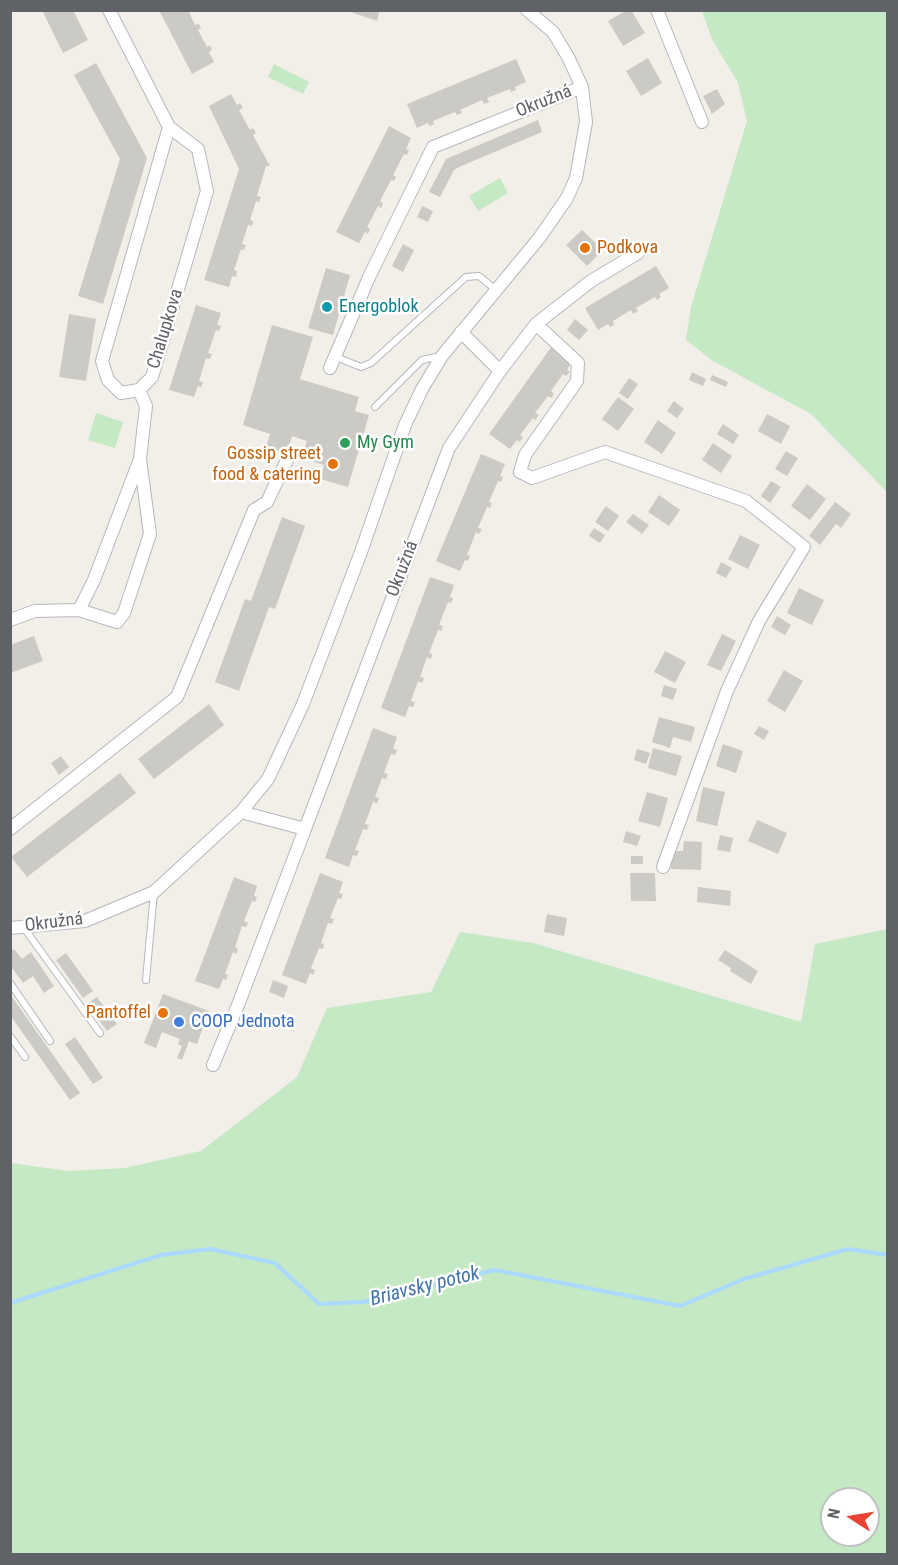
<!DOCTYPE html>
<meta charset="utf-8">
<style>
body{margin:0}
#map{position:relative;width:898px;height:1565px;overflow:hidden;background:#f1efe8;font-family:"Roboto Condensed",sans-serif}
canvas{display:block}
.frame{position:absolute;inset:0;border:12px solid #5f6368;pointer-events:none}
.north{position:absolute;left:820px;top:1487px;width:60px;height:60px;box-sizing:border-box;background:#fff;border:2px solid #bfc1c3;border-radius:50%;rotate:282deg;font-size:16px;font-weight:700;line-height:24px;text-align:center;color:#5f6368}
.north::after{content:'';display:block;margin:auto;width:21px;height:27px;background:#ea4335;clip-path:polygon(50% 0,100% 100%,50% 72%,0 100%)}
</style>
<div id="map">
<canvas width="898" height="1565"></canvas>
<div class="frame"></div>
<div class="north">N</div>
</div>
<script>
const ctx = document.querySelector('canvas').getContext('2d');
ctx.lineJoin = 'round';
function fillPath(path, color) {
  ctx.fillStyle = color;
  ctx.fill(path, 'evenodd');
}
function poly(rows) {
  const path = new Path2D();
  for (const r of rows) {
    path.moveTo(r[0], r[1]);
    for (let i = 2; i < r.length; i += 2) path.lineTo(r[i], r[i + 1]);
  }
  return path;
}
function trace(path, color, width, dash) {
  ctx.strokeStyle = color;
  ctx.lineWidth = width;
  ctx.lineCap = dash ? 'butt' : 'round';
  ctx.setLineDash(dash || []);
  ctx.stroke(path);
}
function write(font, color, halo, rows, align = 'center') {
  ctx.font = font + ' "Roboto Condensed",sans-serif';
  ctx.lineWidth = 5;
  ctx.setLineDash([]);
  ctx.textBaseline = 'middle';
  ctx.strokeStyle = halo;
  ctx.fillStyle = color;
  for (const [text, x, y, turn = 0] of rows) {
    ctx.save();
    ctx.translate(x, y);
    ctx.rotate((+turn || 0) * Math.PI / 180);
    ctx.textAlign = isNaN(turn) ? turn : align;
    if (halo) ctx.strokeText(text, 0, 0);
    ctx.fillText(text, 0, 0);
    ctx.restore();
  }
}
fillPath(poly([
 [702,11,887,11,887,492,811,414,713,361,686,340,691,307,747,121,738,83,712,39],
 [274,64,309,82,303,94,268,77],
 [500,178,508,193,478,211,469,196],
 [96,413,123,422,115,448,88,440],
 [887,929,887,1554,11,1554,11,1163,68,1171,125,1168,201,1151,297,1077,327,1008,431,992,460,932,533,943,801,1022,815,944],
 [832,1499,868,1499,868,1535,832,1535]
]), '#c5e8c5');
trace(poly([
 [10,1303,161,1255,210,1249,275,1263,319,1304,363,1302,495,1270,680,1306,744,1279,848,1249,888,1255]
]), '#aadaff', 4);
fillPath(poly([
 [42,10,73,10,88,40,63,53],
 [159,10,188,10,195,25,199,24,201,28,198,30,207,47,210,45,212,50,209,52,214,62,192,74],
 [345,10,380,10,377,21],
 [627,10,631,10,645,33,623,46,608,21],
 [648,58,662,83,641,96,626,71],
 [516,59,526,82,515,87,516,90,511,92,510,89,487,98,489,102,484,104,482,100,460,110,462,113,457,115,455,112,433,121,434,124,430,126,428,123,417,128,407,104],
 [96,63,147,158,103,304,78,296,120,159,74,75],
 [717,89,725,104,712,114,703,96],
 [231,94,237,105,240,103,243,108,239,110,250,130,253,128,256,133,253,135,270,166,266,166,257,196,261,197,259,202,256,201,250,220,253,221,252,226,248,225,242,244,246,245,244,250,241,249,234,270,237,271,236,277,232,276,229,287,204,280,239,169,209,106],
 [538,120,542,132,459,167,454,170,440,197,429,192,446,159],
 [389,126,411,138,406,149,409,150,407,155,404,154,393,175,396,177,394,181,391,180,380,201,383,203,381,208,378,206,367,227,370,229,368,234,365,232,359,243,336,232],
 [422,206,433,211,428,222,417,217],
 [582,230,603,250,587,266,566,245],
 [403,244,414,250,403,272,392,266],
 [656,266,669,288,659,294,661,297,657,300,655,297,636,308,638,311,633,314,631,310,613,321,614,325,610,327,608,324,598,330,585,308],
 [326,268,350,275,333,335,308,328],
 [196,305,221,313,217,325,221,326,219,331,216,330,208,353,212,354,210,359,206,358,199,381,203,382,201,387,198,386,194,397,169,390],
 [69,314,96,319,86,381,59,377],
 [575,319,588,330,579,340,567,330],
 [272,325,313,337,300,379,359,397,355,411,369,415,348,487,320,479,324,465,301,458,307,441,292,436,287,453,266,447,270,434,243,425],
 [552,346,573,360,567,370,570,372,566,376,563,374,551,391,554,394,551,398,548,396,535,413,539,415,535,420,533,418,520,435,523,437,520,442,517,440,510,449,489,434],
 [692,372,706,379,703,386,689,380],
 [712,375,728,382,726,387,710,380],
 [629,378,638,384,628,399,619,393],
 [618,397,634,409,618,431,602,419],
 [674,401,684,409,677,418,667,411],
 [767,414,790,426,781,444,758,431],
 [658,420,676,433,662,454,644,442],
 [723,424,739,435,733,444,717,434],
 [713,443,732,456,721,473,702,460],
 [786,451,798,458,787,476,775,469],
 [481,454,505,464,500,476,503,477,501,482,498,481,489,502,492,503,490,508,487,507,478,528,482,529,479,534,476,532,467,555,470,556,468,561,465,560,460,571,436,561],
 [771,481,781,487,770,503,761,496],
 [807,484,826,499,810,520,791,506],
 [659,495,680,510,669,526,648,512],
 [835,502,851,514,841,528,836,524,820,545,809,536],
 [606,506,619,516,608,531,595,522],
 [633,514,649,525,642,534,626,522],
 [282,517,305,526,275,609,269,607,239,691,215,682,245,599,251,601],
 [594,528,605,535,600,543,589,536],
 [740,535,760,545,748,569,728,559],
 [721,562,732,568,726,578,716,573],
 [430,577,454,585,450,597,453,598,451,603,448,602,439,625,443,626,441,631,438,630,429,653,432,654,431,659,427,657,420,677,424,678,422,683,418,681,411,701,415,702,413,707,409,706,405,717,381,708],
 [799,588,824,600,812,625,787,613],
 [777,616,791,625,785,635,771,627],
 [722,634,736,641,721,671,707,665],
 [34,636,43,661,10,673,10,645],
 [665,651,686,662,675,683,654,672],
 [784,670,803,681,785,712,767,701],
 [664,685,677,689,673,700,661,696],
 [209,704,224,725,154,779,138,759],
 [659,717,695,727,691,742,673,737,670,748,652,742],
 [759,726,769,731,764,740,754,734],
 [373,728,397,737,393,749,397,750,395,755,391,754,384,773,388,774,386,779,382,778,375,797,379,798,377,803,373,802,365,824,369,825,367,830,363,829,355,850,359,851,357,856,353,855,349,867,325,858],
 [723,744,743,751,736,773,716,766],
 [653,748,682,756,676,776,648,768],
 [637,749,650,753,646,764,634,760],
 [61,756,69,767,59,775,51,763],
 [120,773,136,793,27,877,11,857],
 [703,787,725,792,717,826,696,821],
 [647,792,668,798,660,827,638,821],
 [757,820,787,833,778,854,748,841],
 [626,831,641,836,637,846,623,842],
 [720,835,733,838,730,852,717,850],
 [684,841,702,842,701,870,671,869,672,851,683,851],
 [631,856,643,856,643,864,631,864],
 [320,873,343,882,339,893,343,894,341,899,338,898,330,918,334,919,332,924,328,923,321,943,324,944,323,949,319,948,311,968,315,970,313,975,310,973,306,984,282,975],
 [630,873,655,873,656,901,631,901],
 [234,877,257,886,254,896,257,897,255,902,252,901,244,921,248,923,246,927,242,926,235,947,238,949,236,954,233,952,225,974,228,975,226,980,223,979,219,989,195,981],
 [698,887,731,891,730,906,697,902],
 [547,914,567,918,564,936,544,932],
 [14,949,22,959,31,952,54,986,44,993,33,976,23,983,10,965,10,951],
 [725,950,758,971,751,984,730,971,731,968,718,960],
 [66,953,93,991,83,998,56,960],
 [273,980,288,986,284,998,269,992],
 [10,994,80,1093,70,1100,10,1015],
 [163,994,209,1011,197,1044,189,1041,182,1060,177,1058,182,1046,178,1044,180,1039,162,1032,156,1048,144,1043],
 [97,997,117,1024,107,1031,87,1004],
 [75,1037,103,1078,93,1084,65,1044]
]), '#cccac5');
const service = poly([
 [336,357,361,367,371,363,466,277,479,276,496,290],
 [375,407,422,360,441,356],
 [24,928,100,1033],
 [146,980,154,892],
 [10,983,50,1041],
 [10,1036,25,1057]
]);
const minor = poly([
 [109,10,169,127,198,149,207,191,152,377,139,390,121,393,108,380,102,361,169,127],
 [657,10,702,122],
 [536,324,578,363,577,381,525,455,520,472,532,478,605,452,746,501,804,547,759,621,727,691,663,867],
 [330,368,370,275,433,147,582,87],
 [500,371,536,324,591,281,638,253],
 [79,610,94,580,140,459,146,406,139,390],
 [10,620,35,611,79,610,117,622,124,613,150,534,140,459],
 [10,829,177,697,254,510,267,502,288,458],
 [305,829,449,448,500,371,461,332],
 [10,928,85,921,154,892,241,812,268,779,303,704,361,552,405,425,422,389,442,356,540,237,567,198,576,178,586,122,582,87,568,57,553,32,527,10],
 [213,1065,238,1005,305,829,241,812]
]);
trace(service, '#b5b8bc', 8);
trace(minor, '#b5b8bc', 14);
trace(service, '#fff', 6);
trace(minor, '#fff', 12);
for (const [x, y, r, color] of [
 [585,248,6,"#e8710a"],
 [327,307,6,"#0f9aa8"],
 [345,443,6,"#2e9e5b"],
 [333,464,6,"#e8710a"],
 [163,1013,6,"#e8710a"],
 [179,1022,6,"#3f7fe0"]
]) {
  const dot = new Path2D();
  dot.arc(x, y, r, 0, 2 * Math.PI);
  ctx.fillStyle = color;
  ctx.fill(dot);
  trace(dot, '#fff', 2);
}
write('18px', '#5f6368', '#fff', [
 ["Okružná",544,102,-22],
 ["Chalupkova",166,329,-73],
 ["Okružná",403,569,-69],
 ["Okružná",54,923,-7]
]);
write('18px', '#c56008', '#fff', [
 ["Podkova",597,248,"left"],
 ["Gossip street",321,454],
 ["food & catering",321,475],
 ["Pantoffel",151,1013]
], 'right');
write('18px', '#0d838f', '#fff', [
 ["Energoblok",339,307]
], 'left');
write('18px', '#27864d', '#fff', [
 ["My Gym",357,443]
], 'left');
write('18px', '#366cbe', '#fff', [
 ["COOP Jednota",191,1022]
], 'left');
write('italic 20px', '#4174aa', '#fff', [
 ["Briavsky potok",425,1287,-14]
]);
</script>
